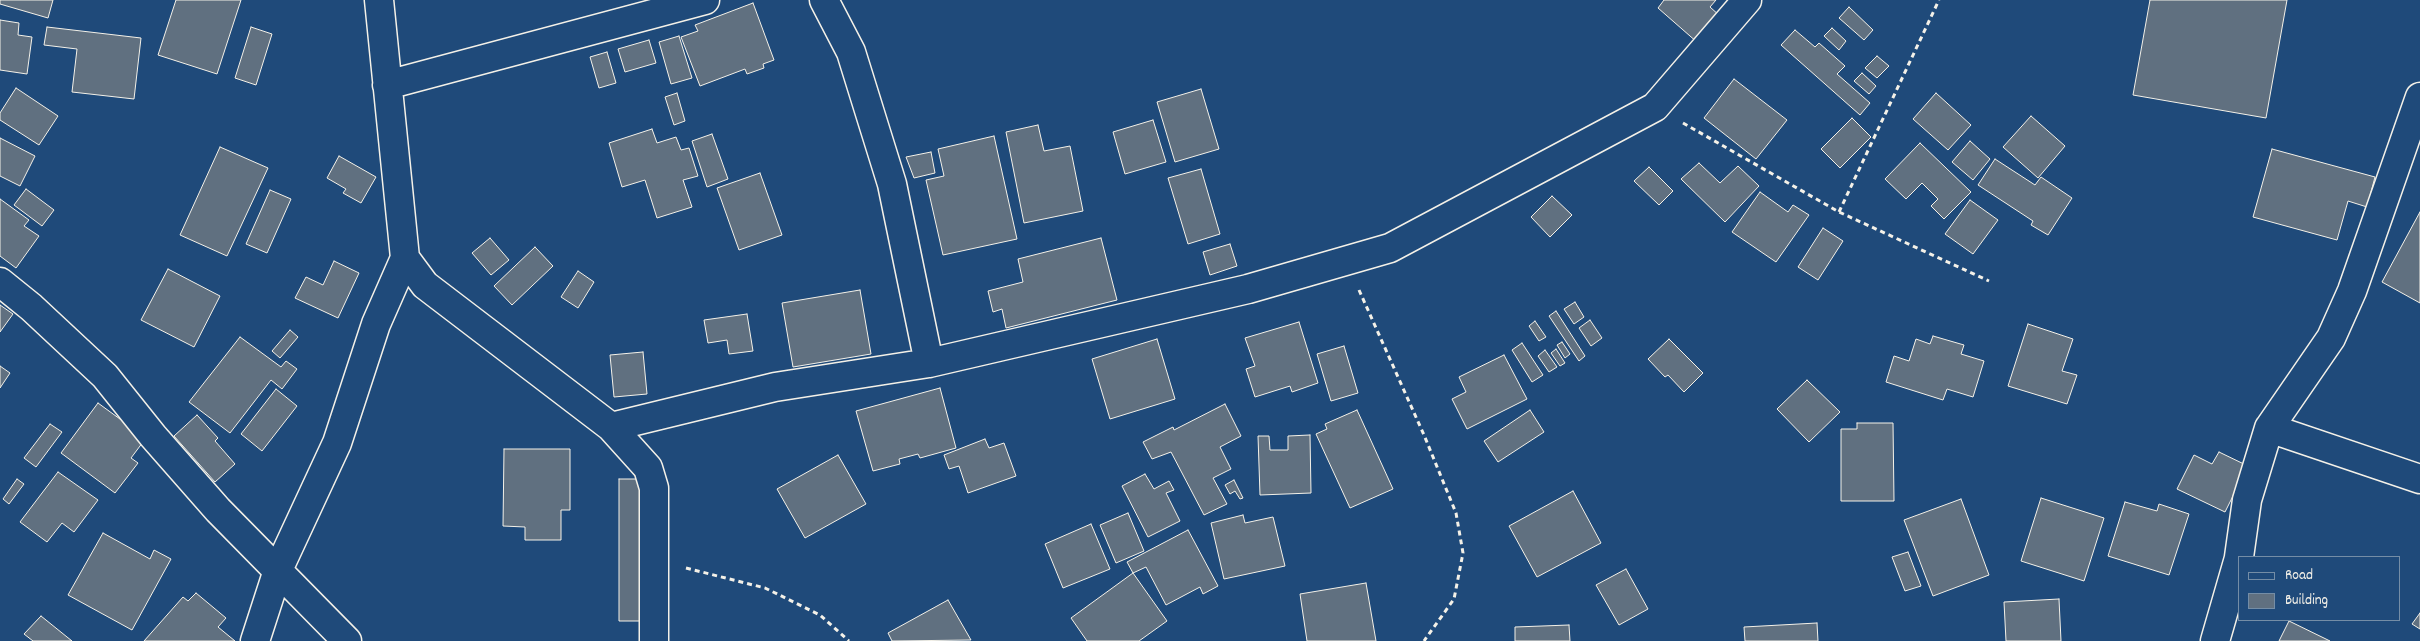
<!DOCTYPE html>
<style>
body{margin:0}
#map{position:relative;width:2420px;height:641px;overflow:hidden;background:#1f4a7a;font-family:Dekko,sans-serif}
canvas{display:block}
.legend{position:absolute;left:2238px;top:556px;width:162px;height:65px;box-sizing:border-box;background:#1f4a7a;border:1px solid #748da6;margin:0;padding:6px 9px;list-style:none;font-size:15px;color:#f4f1e8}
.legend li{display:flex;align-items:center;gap:10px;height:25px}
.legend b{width:25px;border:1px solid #748da6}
</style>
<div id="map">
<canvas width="2420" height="641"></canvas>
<ul class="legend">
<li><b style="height:6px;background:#1f4a7a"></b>Road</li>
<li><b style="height:14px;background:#607080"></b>Building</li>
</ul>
</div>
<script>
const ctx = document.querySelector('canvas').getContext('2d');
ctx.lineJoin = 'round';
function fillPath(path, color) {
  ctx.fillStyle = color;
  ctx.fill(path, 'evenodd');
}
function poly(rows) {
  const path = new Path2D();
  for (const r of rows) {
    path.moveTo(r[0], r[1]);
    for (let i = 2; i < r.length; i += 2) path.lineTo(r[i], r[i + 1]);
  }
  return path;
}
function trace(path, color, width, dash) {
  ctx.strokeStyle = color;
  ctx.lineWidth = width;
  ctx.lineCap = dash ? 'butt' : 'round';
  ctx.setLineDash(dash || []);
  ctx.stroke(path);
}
const building = poly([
 [0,0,53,0,48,18,0,4,0,0],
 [176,0,241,0,217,74,158,55,176,0],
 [1664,0,1716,0,1710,7,1720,16,1698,43,1658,8,1664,0],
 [2150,0,2287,0,2266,118,2133,95,2150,0],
 [753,3,774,60,763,64,764,68,747,74,745,69,700,86,681,37,698,31,695,25,753,3],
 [1849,7,1873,30,1864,40,1839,18,1849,7],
 [0,20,19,23,18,35,32,37,27,74,0,70,0,20],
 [47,27,141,38,134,99,72,92,77,49,44,45,47,27],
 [251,27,272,34,256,85,235,78,251,27],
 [1832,28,1846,41,1839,50,1824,36,1832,28],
 [1795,30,1815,47,1819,43,1845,66,1837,74,1870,103,1860,115,1781,45,1795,30],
 [679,36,692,78,671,84,659,42,679,36],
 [649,40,656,63,625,72,618,49,649,40],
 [607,52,616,83,599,88,590,57,607,52],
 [1877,56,1889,66,1877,78,1865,68,1877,56],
 [1862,73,1876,86,1869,94,1854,81,1862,73],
 [1734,79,1787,120,1756,159,1704,118,1734,79],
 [16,88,58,116,39,145,0,120,0,113,16,88],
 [1201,89,1219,149,1175,162,1157,102,1201,89],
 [677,93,685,121,674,125,665,97,677,93],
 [1936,93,1971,125,1948,150,1913,119,1936,93],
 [2031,116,2065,146,2038,178,2003,147,2031,116],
 [1852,118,1871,137,1840,168,1821,149,1852,118],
 [1153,120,1166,162,1125,174,1113,132,1153,120],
 [1038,125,1044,151,1070,146,1083,211,1024,223,1006,132,1038,125],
 [652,129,657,143,676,137,681,150,689,148,698,176,683,180,692,207,657,218,645,180,622,187,609,143,652,129],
 [712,134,728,179,707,187,692,141,712,134],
 [994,136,1017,239,943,255,926,180,944,176,938,149,994,136],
 [0,138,35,156,20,186,0,176,0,138],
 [1970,141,1990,159,1973,180,1952,162,1970,141],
 [1920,143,1971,192,1944,219,1931,206,1938,199,1922,183,1906,199,1885,179,1920,143],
 [220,147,268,168,227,256,180,235,220,147],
 [2272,149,2375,177,2367,207,2348,201,2337,240,2253,217,2272,149],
 [931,152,935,173,914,178,906,157,931,152],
 [339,156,376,177,361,203,343,193,346,189,327,178,339,156],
 [1995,159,2035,185,2041,177,2072,198,2048,235,2031,225,2033,221,1978,185,1995,159],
 [1699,163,1720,183,1738,166,1759,186,1725,222,1681,179,1699,163],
 [1649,167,1673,191,1659,205,1634,181,1649,167],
 [1201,169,1220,234,1188,244,1168,178,1201,169],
 [760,173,782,235,739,250,717,188,760,173],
 [26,189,54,210,42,226,14,205,26,189],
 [270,190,291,199,267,253,246,244,270,190],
 [1760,192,1788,212,1793,205,1809,215,1776,262,1732,232,1760,192],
 [1552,196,1572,215,1550,237,1531,217,1552,196],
 [0,199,29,220,24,226,39,236,16,268,0,256,0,199],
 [1970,200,1998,220,1973,254,1945,234,1970,200],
 [2420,212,2420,303,2382,282,2420,212],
 [1823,228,1843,241,1818,280,1798,267,1823,228],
 [490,238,509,260,491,275,472,253,490,238],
 [1101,238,1117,300,1006,328,1002,309,993,312,988,291,1023,282,1018,259,1101,238],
 [1230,244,1237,266,1210,275,1203,252,1230,244],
 [535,247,553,266,512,305,494,286,535,247],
 [334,261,359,273,338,318,295,298,306,277,323,285,334,261],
 [168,269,220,296,194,347,141,320,168,269],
 [578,271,594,282,578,308,561,297,578,271],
 [860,290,871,354,793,367,782,303,860,290],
 [1575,302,1584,317,1574,324,1564,309,1575,302],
 [0,305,13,314,0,332,0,305],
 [1556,311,1585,356,1579,361,1549,316,1556,311],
 [747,314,753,351,729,354,727,340,708,343,704,320,747,314],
 [1590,320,1602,338,1591,346,1579,328,1590,320],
 [1535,321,1546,337,1539,341,1529,326,1535,321],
 [1299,322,1318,383,1292,392,1290,386,1255,397,1246,369,1255,366,1245,338,1299,322],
 [2028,324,2073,339,2062,371,2077,375,2067,404,2008,386,2028,324],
 [290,330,298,337,280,358,272,351,290,330],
 [1933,336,1964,345,1961,354,1984,361,1973,397,1947,389,1943,400,1886,382,1894,356,1909,361,1916,339,1930,344,1933,336],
 [240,337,281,367,286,361,297,369,282,389,271,380,230,433,189,402,240,337],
 [1157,339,1175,399,1110,419,1092,359,1157,339],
 [1669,339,1703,373,1684,392,1668,375,1665,377,1648,359,1669,339],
 [1562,342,1570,354,1565,358,1557,345,1562,342],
 [1522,343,1543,375,1532,382,1512,350,1522,343],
 [1344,346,1358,393,1331,401,1317,354,1344,346],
 [1556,349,1565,363,1560,366,1551,353,1556,349],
 [1545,350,1557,367,1549,372,1538,356,1545,350],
 [643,352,647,394,614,397,610,355,643,352],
 [1504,355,1527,399,1467,429,1452,399,1466,392,1459,377,1504,355],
 [0,366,10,373,0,388,0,366],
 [1807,380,1840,412,1809,442,1777,409,1807,380],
 [940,388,956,448,920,458,918,454,899,459,900,464,873,471,856,411,940,388],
 [276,389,297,406,262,451,241,434,276,389],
 [98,403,146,438,131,458,138,463,115,493,61,453,98,403],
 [1225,404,1241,436,1220,447,1231,469,1213,478,1227,504,1204,515,1171,452,1152,459,1143,442,1173,427,1174,430,1225,404],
 [1357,410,1393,489,1350,508,1316,434,1327,429,1325,424,1357,410],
 [1530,410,1544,432,1498,462,1484,441,1530,410],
 [197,415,218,438,215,441,235,464,215,482,174,436,197,415],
 [1857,423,1893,423,1894,501,1841,501,1841,429,1857,429,1857,423],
 [50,424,62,432,36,467,24,458,50,424],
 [1310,435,1311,493,1260,495,1258,436,1269,436,1270,450,1288,450,1288,436,1310,435],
 [985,439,989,448,1004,443,1016,476,968,493,959,466,949,469,944,455,985,439],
 [504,449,570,449,570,510,561,510,561,540,525,540,525,527,503,526,504,449],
 [2219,452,2248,466,2225,512,2177,489,2194,455,2212,464,2219,452],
 [838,455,866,504,805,538,777,489,838,455],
 [58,472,98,500,74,532,62,523,47,542,20,522,58,472],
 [1145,474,1154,489,1169,481,1174,490,1166,493,1180,521,1148,537,1122,486,1145,474],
 [17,479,24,484,9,504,3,499,17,479],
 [619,479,644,479,644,621,619,621,619,479],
 [1234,480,1243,498,1240,499,1235,491,1230,494,1225,485,1234,480],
 [1573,491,1601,543,1537,577,1509,526,1573,491],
 [2041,498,2104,518,2084,581,2021,561,2041,498],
 [1961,499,1989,575,1933,596,1904,520,1961,499],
 [2125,502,2157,511,2159,504,2189,514,2169,575,2108,556,2125,502],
 [1128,513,1144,551,1116,563,1100,525,1128,513],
 [1243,515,1245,523,1273,517,1285,566,1224,579,1211,523,1243,515],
 [1091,524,1110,569,1063,588,1045,544,1091,524],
 [1188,530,1218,586,1203,594,1200,587,1166,605,1146,567,1133,573,1127,562,1188,530],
 [103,533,150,559,154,550,171,559,132,630,68,595,103,533],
 [1908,552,1921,586,1905,591,1892,557,1908,552],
 [1626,569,1648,609,1619,625,1596,585,1626,569],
 [1133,573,1167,621,1139,641,1087,641,1071,618,1133,573],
 [1366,583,1376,641,1307,641,1300,594,1366,583],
 [196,593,226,618,218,627,235,641,144,641,183,597,188,601,196,593],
 [2059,599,2061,641,2006,641,2004,602,2059,599],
 [948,600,971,640,892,641,888,633,948,600],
 [2420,613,2420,629,2412,624,2420,613],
 [41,616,72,641,33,641,24,634,41,616],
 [2289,621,2330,641,2279,641,2289,621],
 [1817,623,1818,641,1745,641,1744,627,1817,623],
 [1569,625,1570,641,1515,641,1515,627,1569,625]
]);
fillPath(building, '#607080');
trace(building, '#f4f1e8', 1);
const street = poly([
 [379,0,405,258,425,285,611,427,648,468,654,488,654,641],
 [824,0,851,52,892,184,929,363],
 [387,85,705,0],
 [0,282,31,307,105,376,153,436,218,510,347,641],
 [611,427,775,387,929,363,1248,289,1390,248,1655,107,1747,0],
 [2269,428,2420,479],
 [2239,557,2247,500,2269,428,2331,338,2352,291,2420,97],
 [255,641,278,570,337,443,376,324,405,258],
 [2215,641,2239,558]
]);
trace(street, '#f4f1e8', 31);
trace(poly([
 [1683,123,1839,212,1989,281],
 [1839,212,1939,0],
 [1359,290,1424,435,1456,513,1463,553,1454,599,1424,641],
 [686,568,765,588,820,615,849,641]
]), '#f4f1e8', 3, [5, 4]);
trace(street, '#1f4a7a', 28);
</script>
